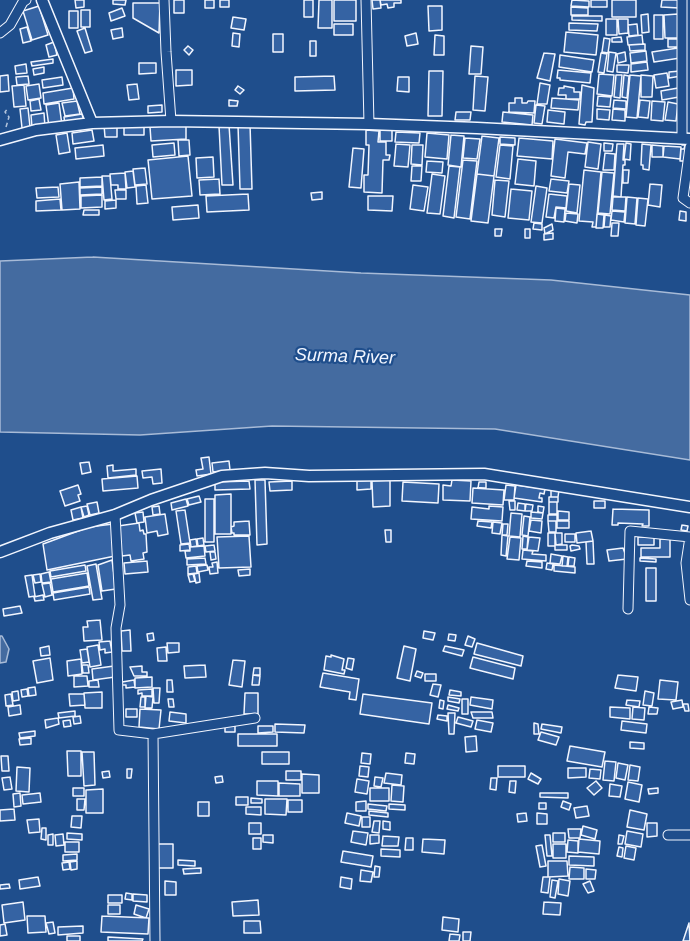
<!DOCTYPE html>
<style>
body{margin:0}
canvas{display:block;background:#1f4e8c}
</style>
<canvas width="690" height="941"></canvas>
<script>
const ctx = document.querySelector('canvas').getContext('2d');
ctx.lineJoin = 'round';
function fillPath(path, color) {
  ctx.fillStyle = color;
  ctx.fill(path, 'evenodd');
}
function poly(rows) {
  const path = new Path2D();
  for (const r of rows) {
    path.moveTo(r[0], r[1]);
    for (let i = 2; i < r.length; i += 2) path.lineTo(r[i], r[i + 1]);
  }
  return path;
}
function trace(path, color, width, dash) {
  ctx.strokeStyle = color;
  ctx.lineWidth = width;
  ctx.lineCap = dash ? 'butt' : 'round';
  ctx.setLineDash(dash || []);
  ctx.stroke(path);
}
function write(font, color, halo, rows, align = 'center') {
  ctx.font = font + ' Arial,sans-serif';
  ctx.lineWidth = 4.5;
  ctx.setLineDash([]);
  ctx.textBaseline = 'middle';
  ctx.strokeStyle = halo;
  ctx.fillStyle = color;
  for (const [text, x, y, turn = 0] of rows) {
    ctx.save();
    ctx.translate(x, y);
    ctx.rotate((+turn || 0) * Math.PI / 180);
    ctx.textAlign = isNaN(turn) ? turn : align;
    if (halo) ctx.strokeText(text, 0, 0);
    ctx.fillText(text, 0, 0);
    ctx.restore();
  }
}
const water = poly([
 [93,257,361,273,551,280,690,295,690,460,495,429,272,426,140,435,0,432,0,261,93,257],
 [0,636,2,636,9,649,6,662,0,663,0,636]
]);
fillPath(water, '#446ba0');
trace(water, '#a8bbd7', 1.5);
const building = poly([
 [75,0,84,0,84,7,76,8,75,0],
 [113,0,126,0,125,5,113,4,113,0],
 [174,0,184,0,184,13,174,13,174,0],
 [205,0,214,0,214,8,205,8,205,0],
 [220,0,229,0,229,7,220,7,220,0],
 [304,0,313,0,313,17,304,17,304,0],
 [319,0,332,0,332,28,318,28,319,0],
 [334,0,356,0,356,21,334,21,334,0],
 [372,0,380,0,381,8,373,9,372,0],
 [380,0,401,0,401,3,394,3,394,7,388,8,387,4,381,5,380,0],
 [572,0,589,1,589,7,571,6,572,0],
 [591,0,607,0,607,7,591,7,591,0],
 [612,0,636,0,636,17,612,17,612,0],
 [662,0,680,0,679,8,661,7,662,0],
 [133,3,160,3,159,33,133,18,133,3],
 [39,6,48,35,32,40,23,11,39,6],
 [428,6,442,6,442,30,429,31,428,6],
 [571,7,588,8,588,15,571,15,571,7],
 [122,8,125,16,111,21,109,13,122,8],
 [81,10,90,10,90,27,81,27,81,10],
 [69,11,78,11,78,28,69,28,69,11],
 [648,14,649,32,642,33,641,15,648,14],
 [678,14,679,38,665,38,664,15,678,14],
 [654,15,663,15,663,39,654,39,654,15],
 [572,16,602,16,602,21,572,20,572,16],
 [233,17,246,19,244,30,231,28,233,17],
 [606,19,617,19,617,35,606,35,606,19],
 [618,19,628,19,628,33,619,34,618,19],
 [569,23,598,24,597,31,569,30,569,23],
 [334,24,353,24,353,35,334,35,334,24],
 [637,24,638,35,629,36,628,25,637,24],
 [27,27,31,41,23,43,20,29,27,27],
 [85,28,92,51,85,53,77,31,85,28],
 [122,28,123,37,113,39,111,30,122,28],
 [566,32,598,35,596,55,564,52,566,32],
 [233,33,240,34,239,47,232,46,233,33],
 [416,33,418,44,407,46,405,36,416,33],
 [273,34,283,34,283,52,273,52,273,34],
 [435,35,444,36,444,55,434,55,435,35],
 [642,35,643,44,628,45,627,37,642,35],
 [621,37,622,42,612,42,612,38,621,37],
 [604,38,610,39,608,53,602,52,604,38],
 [668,39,680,39,680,47,668,47,668,39],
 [310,41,316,41,316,56,310,56,310,41],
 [54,42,57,55,49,57,46,45,54,42],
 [645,44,645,50,630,51,629,45,645,44],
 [188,46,193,50,189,55,184,50,188,46],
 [471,46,483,47,481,74,469,74,471,46],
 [678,48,680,58,654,62,652,52,678,48],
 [646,51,647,61,631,63,630,53,646,51],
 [609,52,616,53,613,72,607,71,609,52],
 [625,52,626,61,618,63,617,54,625,52],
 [544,53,555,54,550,81,537,78,544,53],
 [601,53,607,54,604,73,598,72,601,53],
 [560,55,594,60,592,72,559,67,560,55],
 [53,59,53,63,32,66,31,62,53,59],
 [647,62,648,70,631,72,631,64,647,62],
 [139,63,156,63,156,73,139,74,139,63],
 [26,64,27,73,16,74,15,66,26,64],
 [617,65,629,65,628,73,617,72,617,65],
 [44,67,44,73,34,75,33,69,44,67],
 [176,70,192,70,192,85,176,86,176,70],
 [558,70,591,73,590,83,560,80,560,78,557,78,558,70],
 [429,71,443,71,442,116,428,116,429,71],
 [680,71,681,76,669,78,669,72,680,71],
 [667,73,669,86,656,88,654,75,667,73],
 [599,74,614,75,612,96,597,94,599,74],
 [8,75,9,91,0,92,0,76,8,75],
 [616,75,622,75,620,98,614,97,616,75],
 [624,75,629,76,627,98,622,97,624,75],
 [630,75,641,76,637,118,626,117,630,75],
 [641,75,653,76,652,97,641,97,641,75],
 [28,76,29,84,17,85,16,77,28,76],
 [334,76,335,90,295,91,295,77,334,76],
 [475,76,488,77,485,111,473,110,475,76],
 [62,77,63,85,43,88,42,80,62,77],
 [398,77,409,77,409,92,397,91,398,77],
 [540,83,550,85,547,104,537,104,540,83],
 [39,84,41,98,28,100,26,86,39,84],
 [137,84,139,99,129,100,127,85,137,84],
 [24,85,26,106,14,107,12,86,24,85],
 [582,85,594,88,592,122,586,122,585,125,579,124,582,85],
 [238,86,244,90,240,94,235,90,238,86],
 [564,86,574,88,574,92,580,92,580,99,566,99,566,95,558,95,559,88,564,88,564,86],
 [73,88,74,99,44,104,43,93,73,88],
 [678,88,679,97,662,100,661,91,678,88],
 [598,96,611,97,610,107,597,106,598,96],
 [515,98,522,98,522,103,527,103,528,101,535,101,534,113,509,112,509,103,515,103,515,98],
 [552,98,579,100,578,110,551,108,552,98],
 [39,99,41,110,31,111,30,101,39,99],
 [229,100,238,101,237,106,229,106,229,100],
 [614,100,626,101,626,109,613,108,614,100],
 [640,100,650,101,648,118,638,117,640,100],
 [77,101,80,114,65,116,62,103,77,101],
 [652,101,665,102,663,121,651,120,652,101],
 [668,102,678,104,676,121,665,120,668,102],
 [59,103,62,125,49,127,46,105,59,103],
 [162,105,162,112,148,113,148,106,162,105],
 [536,105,545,106,542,124,534,123,536,105],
 [28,108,30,127,22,128,20,109,28,108],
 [597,109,610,110,609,120,597,119,597,109],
 [613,109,625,110,625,121,612,120,613,109],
 [548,110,565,112,564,124,547,122,548,110],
 [456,112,471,112,470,120,455,120,456,112],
 [503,112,533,115,532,125,502,122,503,112],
 [44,113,45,127,32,128,31,115,44,113],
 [82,114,84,121,65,125,64,117,82,114],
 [186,124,186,139,151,141,150,127,186,124],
 [250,124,252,189,240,189,238,125,250,124],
 [104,125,117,125,117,137,105,137,104,125],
 [229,125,233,185,222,185,219,126,229,125],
 [124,126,144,126,144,135,124,135,124,126],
 [92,130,94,141,73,144,72,133,92,130],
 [366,130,379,131,378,142,386,142,386,155,390,155,389,160,383,160,382,193,364,192,364,175,368,175,369,145,366,145,366,130],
 [380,130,392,130,392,141,380,141,380,130],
 [396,132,420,133,419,143,395,142,396,132],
 [67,133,70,152,59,154,56,135,67,133],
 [427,133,449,135,447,159,425,157,427,133],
 [451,135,464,136,461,167,448,165,451,135],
 [482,136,499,138,494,176,477,174,482,136],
 [500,137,515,138,515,145,500,144,500,137],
 [465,138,480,139,477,159,463,158,465,138],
 [519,138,553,141,552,159,517,156,519,138],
 [555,139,587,143,585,154,568,152,565,178,551,176,555,139],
 [178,140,189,140,190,155,179,156,178,140],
 [588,142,601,144,598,169,585,167,588,142],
 [682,142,688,143,686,161,680,161,681,149,684,149,685,145,682,145,682,142],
 [174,143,175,155,153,157,152,145,174,143],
 [604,143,613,144,612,151,604,151,604,143],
 [626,143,631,144,630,160,624,159,626,143],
 [396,144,410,145,408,167,394,166,396,144],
 [617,144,624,144,623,160,625,160,625,165,623,165,621,197,613,196,617,144],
 [642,144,651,145,649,170,643,169,643,165,641,165,642,144],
 [103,145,104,156,76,159,75,148,103,145],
 [412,145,423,145,422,165,411,164,412,145],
 [500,145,513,146,510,179,496,177,500,145],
 [652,145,663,146,663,157,652,157,652,145],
 [664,146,681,147,680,159,663,157,664,146],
 [353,148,364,149,361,188,349,187,353,148],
 [605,153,615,154,614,170,603,170,605,153],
 [188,156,192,196,152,199,148,160,188,156],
 [213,157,214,177,197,178,196,158,213,157],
 [518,159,536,161,534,186,515,184,518,159],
 [463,160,477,161,470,219,456,217,463,160],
 [427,161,443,162,442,173,426,172,427,161],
 [412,166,422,166,421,181,411,181,412,166],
 [449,166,460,167,454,218,443,216,449,166],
 [145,168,147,184,135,185,133,169,145,168],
 [584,170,601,172,596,227,592,227,593,222,579,221,584,170],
 [623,170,629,170,628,183,623,183,623,170],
 [133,171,135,187,127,188,125,172,133,171],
 [602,172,614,173,610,214,598,213,602,172],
 [125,173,126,189,118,189,118,185,111,185,110,174,125,173],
 [432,174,445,176,440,214,427,213,432,174],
 [477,174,494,176,488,223,471,221,477,174],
 [102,176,110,176,112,199,104,200,102,176],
 [102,177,102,186,80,187,80,178,102,177],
 [219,179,220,194,200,195,199,180,219,179],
 [551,179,569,181,567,193,549,191,551,179],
 [495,180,509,181,505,217,492,215,495,180],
 [79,182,80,209,62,210,60,184,79,182],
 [569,184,580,185,577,213,566,211,569,184],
 [650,184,662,185,660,207,648,205,650,184],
 [146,185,148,203,137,204,136,186,146,185],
 [413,185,428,187,424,211,410,209,413,185],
 [536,186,547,188,542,223,531,222,536,186],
 [58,187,59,197,37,198,36,188,58,187],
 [102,187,102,194,80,195,80,188,102,187],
 [511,189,532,191,529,220,508,218,511,189],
 [115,190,126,190,126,199,116,199,115,190],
 [322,192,322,199,312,200,311,193,322,192],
 [248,194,249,210,207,212,206,196,248,194],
 [549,194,567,196,566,208,556,207,554,218,546,217,549,194],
 [102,195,102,207,81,208,81,196,102,195],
 [368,196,393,196,392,211,368,210,368,196],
 [613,197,626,197,625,211,612,210,613,197],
 [627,197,637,198,635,224,625,223,627,197],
 [638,198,648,199,645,226,636,225,638,198],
 [60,199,61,210,36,211,36,201,60,199],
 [116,200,116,208,105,209,105,201,116,200],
 [198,205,199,218,173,220,172,207,198,205],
 [556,208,565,209,564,222,555,221,556,208],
 [84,210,99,210,99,215,83,215,84,210],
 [612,211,625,212,624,222,611,220,612,211],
 [680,211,686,212,686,221,679,220,680,211],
 [566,213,578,214,577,223,565,221,566,213],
 [597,214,604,215,603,228,596,228,597,214],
 [605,215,611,216,610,227,604,227,605,215],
 [534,223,542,224,542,230,533,229,534,223],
 [612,223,619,223,618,236,611,236,612,223],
 [552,224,553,230,545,234,544,228,552,224],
 [495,229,502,229,501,236,495,236,495,229],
 [525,229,530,229,530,238,525,238,525,229],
 [553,233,553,239,544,240,544,234,553,233],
 [209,457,211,474,197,476,196,470,203,469,201,458,209,457],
 [229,461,230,470,213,472,212,463,229,461],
 [89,462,91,472,82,474,80,463,89,462],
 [113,465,113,471,136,469,136,475,108,478,107,466,113,465],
 [161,469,162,483,153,484,152,477,143,478,142,471,161,469],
 [137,476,138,488,103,491,102,479,137,476],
 [255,480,265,480,267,544,257,545,255,480],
 [371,480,371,489,357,490,357,481,371,480],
 [390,480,390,506,373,507,372,481,390,480],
 [452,480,471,481,470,501,443,500,443,485,451,486,452,480],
 [249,481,250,489,215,490,215,482,249,481],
 [292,481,292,490,270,491,269,482,292,481],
 [403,482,439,484,438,503,402,501,403,482],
 [479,482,486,482,486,488,478,488,479,482],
 [78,485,81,494,78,495,80,501,65,506,60,491,78,485],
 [506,485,515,486,514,500,504,500,506,485],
 [516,485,545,489,544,494,540,493,539,498,542,498,542,502,514,498,516,485],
 [473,488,504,490,503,505,472,503,473,488],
 [551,490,559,490,558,497,551,497,551,490],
 [231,494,231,534,215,534,215,495,231,494],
 [199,496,201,502,189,505,187,499,199,496],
 [549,497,558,497,558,502,549,502,549,497],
 [186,499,188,506,172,510,171,503,186,499],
 [205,499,214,499,214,542,205,542,205,499],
 [509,501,515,501,515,510,510,510,509,501],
 [594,501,605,501,605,508,594,508,594,501],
 [97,502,99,513,90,515,87,504,97,502],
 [549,502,557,502,557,514,549,514,549,502],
 [518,503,525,504,525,511,517,510,518,503],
 [526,504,533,505,532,511,525,511,526,504],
 [87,506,89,515,84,517,81,507,87,506],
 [159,506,160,514,153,515,152,507,159,506],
 [489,506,503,507,502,521,471,519,472,507,489,509,489,506],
 [538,506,544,507,543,513,538,512,538,506],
 [81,507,83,518,73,520,71,510,81,507],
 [613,509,649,510,649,526,642,526,643,524,618,523,618,525,612,525,613,509],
 [185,510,190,543,181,544,176,511,185,510],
 [558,511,569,512,569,520,558,520,558,511],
 [143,512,144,522,137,523,135,513,143,512],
 [531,512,543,513,542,519,531,518,531,512],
 [511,513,522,514,520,537,509,536,511,513],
 [165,514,168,534,158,536,157,531,147,533,145,517,165,514],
 [548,515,557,515,557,521,548,521,548,515],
 [524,516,530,517,528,536,522,535,524,516],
 [531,520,542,521,541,533,529,531,531,520],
 [249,521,250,535,234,535,234,533,232,533,231,527,234,526,234,522,249,521],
 [478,521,492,522,491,528,477,526,478,521],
 [548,521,556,521,556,532,549,532,548,521],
 [557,521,569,521,569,528,557,528,557,521],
 [493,522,502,523,500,534,492,533,493,522],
 [139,523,140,531,143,530,144,534,146,534,147,552,143,553,144,559,131,561,130,555,122,556,118,526,139,523],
 [113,524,115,556,47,570,43,544,89,527,113,524],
 [503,524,508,524,507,535,502,535,503,524],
 [682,525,688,526,687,531,681,530,682,525],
 [385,530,391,530,391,542,386,542,385,530],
 [591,531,593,541,577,543,576,533,591,531],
 [548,533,555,533,555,546,548,546,548,533],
 [555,533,562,533,562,544,556,545,555,533],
 [565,534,575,534,575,542,565,542,565,534],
 [502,535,508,536,506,556,501,555,502,535],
 [249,536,251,567,219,568,217,537,249,536],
 [523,536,528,537,527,549,522,549,523,536],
 [510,537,521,538,519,560,507,559,510,537],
 [529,537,540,538,538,551,527,550,529,537],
 [638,537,654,537,654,545,638,545,638,537],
 [203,538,204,545,198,546,197,539,203,538],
 [196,539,197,546,191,547,190,540,196,539],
 [660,539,670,539,670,557,641,557,641,548,660,548,660,539],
 [593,541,594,564,587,564,586,542,593,541],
 [189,544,190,550,180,551,180,545,189,544],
 [214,545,215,551,206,552,205,546,214,545],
 [555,545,567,545,567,550,555,550,555,545],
 [572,545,579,546,580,549,571,551,570,546,572,545],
 [204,546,205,556,186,558,185,551,190,551,190,547,204,546],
 [623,548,627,559,609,561,607,550,623,548],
 [523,550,533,551,532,554,546,555,546,561,522,559,523,550],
 [210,552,215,552,216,559,211,560,210,552],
 [551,554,562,556,560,564,550,563,551,554],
 [563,556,568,557,567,566,562,566,563,556],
 [569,557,575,558,574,566,568,566,569,557],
 [205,558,206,564,187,565,187,559,205,558],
 [640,558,656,559,656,562,640,561,640,558],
 [112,560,116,589,102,591,98,565,112,560],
 [147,561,148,572,125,574,124,563,147,561],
 [527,561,542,562,542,568,526,566,527,561],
 [217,562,218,573,210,574,209,567,213,567,212,563,217,562],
 [547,563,553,564,552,570,546,569,547,563],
 [96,564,102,599,93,600,87,566,96,564],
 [85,565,86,571,51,577,50,571,85,565],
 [207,565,208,570,198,572,197,566,207,565],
 [554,565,575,567,575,573,554,571,554,565],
 [196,566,197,573,188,574,188,567,196,566],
 [646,568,656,568,656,601,646,601,646,568],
 [250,569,250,575,239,576,238,570,250,569],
 [49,572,51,582,42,583,41,574,49,572],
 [87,573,89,586,53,592,51,579,87,573],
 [199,573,200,582,196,583,194,574,199,573],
 [40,574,41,582,35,583,33,575,40,574],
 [193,574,195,581,190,582,188,575,193,574],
 [32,575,35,596,29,597,25,576,32,575],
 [50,583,52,595,45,597,42,584,50,583],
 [89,587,90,594,54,600,53,593,89,587],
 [43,595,44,600,35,601,34,597,43,595],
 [20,606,22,613,4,616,3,609,20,606],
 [100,620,102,640,84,641,83,627,88,627,87,621,100,620],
 [130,630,131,651,122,651,121,631,130,630],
 [424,631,435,633,433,640,423,638,424,631],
 [153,633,154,640,148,641,147,634,153,633],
 [449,634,456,635,455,641,448,640,449,634],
 [468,636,475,639,472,647,465,645,468,636],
 [110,641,112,652,105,653,105,649,100,650,99,642,110,641],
 [167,643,179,643,179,652,168,653,167,643],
 [477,643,523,656,521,666,474,654,477,643],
 [98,645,101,665,90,667,87,647,98,645],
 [49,646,50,655,41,656,40,648,49,646],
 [404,646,416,649,410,681,397,678,404,646],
 [445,646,464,650,462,656,443,651,445,646],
 [166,647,167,661,158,661,157,648,166,647],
 [87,649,89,662,82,663,80,650,87,649],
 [331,655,344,659,342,670,345,670,344,674,324,670,326,656,331,657,331,655],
 [473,657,515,668,513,679,470,668,473,657],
 [50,658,53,680,37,683,33,661,50,658],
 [348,658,354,659,352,670,346,668,348,658],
 [81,659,82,674,68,676,67,661,81,659],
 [233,660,245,661,242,687,229,685,233,660],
 [82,665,88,665,89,673,83,673,82,665],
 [205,665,206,677,185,678,184,666,205,665],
 [114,666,115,677,93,680,92,669,114,666],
 [142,666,142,672,147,672,147,676,134,676,130,667,142,666],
 [254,668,260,668,260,675,253,675,254,668],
 [417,671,423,673,421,678,415,676,417,671],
 [323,673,359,679,356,700,349,699,350,692,320,687,323,673],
 [425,674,436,674,436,681,425,681,425,674],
 [253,675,260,676,259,685,252,685,253,675],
 [618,675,638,677,636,691,615,688,618,675],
 [74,676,87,676,88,686,74,687,74,676],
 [152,677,152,687,135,688,135,678,152,677],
 [98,680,99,687,89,687,89,681,98,680],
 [134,680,135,687,126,688,126,685,122,685,122,682,134,680],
 [167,680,172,680,173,692,167,692,167,680],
 [660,680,678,682,676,700,658,699,660,680],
 [433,684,441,685,438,697,430,695,433,684],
 [35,687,36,695,29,696,28,688,35,687],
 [153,688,160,688,159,703,154,703,153,688],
 [27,689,28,696,22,697,21,690,27,689],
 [152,689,152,696,142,696,142,693,138,694,138,690,152,689],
 [450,690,461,692,461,696,449,695,450,690],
 [18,691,19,700,13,701,12,692,18,691],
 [645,691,654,693,652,706,643,705,645,691],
 [102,692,102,708,85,708,84,693,102,692],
 [245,693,258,693,258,714,244,714,245,693],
 [11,694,13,705,6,706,5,695,11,694],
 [69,694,84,694,85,705,70,706,69,694],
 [363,694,432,703,429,724,360,714,363,694],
 [146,696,153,697,152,708,145,708,146,696],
 [141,697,145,697,145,707,140,707,141,697],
 [448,697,460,699,459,703,448,701,448,697],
 [471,697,493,700,492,709,470,705,471,697],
 [168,699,173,699,174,707,169,707,168,699],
 [462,699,468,699,468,714,462,714,462,699],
 [440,700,444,701,443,709,439,708,440,700],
 [627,700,640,701,639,707,626,705,627,700],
 [682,700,683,707,673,709,671,702,682,700],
 [683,704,688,704,689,711,685,711,683,704],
 [20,705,21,714,9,716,8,707,20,705],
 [448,705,459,708,458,711,447,709,448,705],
 [610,707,630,708,630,719,610,717,610,707],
 [633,707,645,708,644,720,632,719,633,707],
 [649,707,658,708,657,714,648,714,649,707],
 [126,709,137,709,137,717,126,717,126,709],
 [140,709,161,710,159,729,139,727,140,709],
 [75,711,75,716,59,718,58,713,75,711],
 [170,712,186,714,186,723,169,721,170,712],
 [471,712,492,712,493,718,473,718,471,712],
 [448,713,455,713,454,734,449,734,448,713],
 [438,715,447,716,447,721,437,719,438,715],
 [80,716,81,723,74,724,73,717,80,716],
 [458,717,473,721,471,727,456,723,458,717],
 [58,718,59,724,46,728,45,720,58,718],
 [70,720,71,726,64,727,63,721,70,720],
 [477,720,493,723,491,732,475,729,477,720],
 [622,721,647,724,646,733,621,730,622,721],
 [534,723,538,724,539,734,534,734,534,723],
 [275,724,305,725,304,733,275,732,275,724],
 [542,724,562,727,561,733,541,729,542,724],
 [225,725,235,725,235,732,225,732,225,725],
 [258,726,273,726,273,732,258,733,258,726],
 [35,731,35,736,20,738,19,733,35,731],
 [541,732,559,737,556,745,538,740,541,732],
 [238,734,277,734,277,746,238,746,238,734],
 [476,736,477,751,466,752,465,737,476,736],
 [31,738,31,744,20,745,19,739,31,738],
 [630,742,644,743,644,749,630,748,630,742],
 [570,746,605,752,602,767,567,761,570,746],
 [67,751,81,751,81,776,68,776,67,751],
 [82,752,94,752,95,785,84,786,82,752],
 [262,752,289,752,289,764,262,764,262,752],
 [362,753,371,754,370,764,361,763,362,753],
 [406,753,415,754,414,764,405,763,406,753],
 [1,756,8,756,9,771,2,771,1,756],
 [605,761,616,762,614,781,603,780,605,761],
 [618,763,628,765,625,780,616,778,618,763],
 [630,765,640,767,638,781,628,780,630,765],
 [360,766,369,767,368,777,359,776,360,766],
 [498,766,525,766,525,777,498,777,498,766],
 [17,767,30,768,29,792,16,791,17,767],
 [568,768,586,768,586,777,568,778,568,768],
 [127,769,132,769,131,778,127,778,127,769],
 [590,769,601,770,600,779,589,778,590,769],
 [109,771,110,777,103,778,102,772,109,771],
 [286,771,301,771,301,780,286,780,286,771],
 [386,773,402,775,401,785,384,783,386,773],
 [531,773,541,779,538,784,528,779,531,773],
 [302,774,319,775,319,793,302,793,302,774],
 [222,776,223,782,216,783,215,777,222,776],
 [10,777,12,789,4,790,2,778,10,777],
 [375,777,383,778,381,787,374,786,375,777],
 [491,778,497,778,496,790,490,789,491,778],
 [357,779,369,781,367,794,355,792,357,779],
 [257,781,278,781,278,796,257,795,257,781],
 [510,781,516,781,515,793,509,792,510,781],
 [596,781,602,788,594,795,587,788,596,781],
 [628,782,642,785,639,802,625,799,628,782],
 [279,783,300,784,300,796,279,796,279,783],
 [610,784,622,786,620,797,609,796,610,784],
 [392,785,404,786,403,802,391,801,392,785],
 [73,788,84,788,84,796,73,796,73,788],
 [370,788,389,788,389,801,370,801,370,788],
 [658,788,658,793,649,794,648,789,658,788],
 [103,789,103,813,86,813,86,790,103,789],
 [20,793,21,806,14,807,13,794,20,793],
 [40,793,41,802,23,804,22,795,40,793],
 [540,793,568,793,568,798,540,797,540,793],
 [236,797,248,797,248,805,236,805,236,797],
 [251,798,262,799,262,803,251,803,251,798],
 [77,799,85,799,84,810,77,810,77,799],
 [265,799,287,799,286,815,265,814,265,799],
 [288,800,302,800,302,812,288,812,288,800],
 [366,801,366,811,356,811,356,802,366,801],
 [563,801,571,804,569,810,561,807,563,801],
 [198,802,209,802,209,816,198,816,198,802],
 [539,803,546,803,546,809,539,809,539,803],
 [368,804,387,806,386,811,368,809,368,804],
 [389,804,405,805,405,810,389,809,389,804],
 [587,806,589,816,576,818,574,808,587,806],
 [246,807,261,807,261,815,246,814,246,807],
 [14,809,15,820,0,821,0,810,14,809],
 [630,810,647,814,644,830,627,827,630,810],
 [369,811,388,813,388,817,369,815,369,811],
 [347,813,361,816,359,826,345,823,347,813],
 [526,813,527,821,518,822,517,814,526,813],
 [537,813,547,814,547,824,537,824,537,813],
 [72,816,82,816,81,828,71,827,72,816],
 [362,817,370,817,370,827,362,827,362,817],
 [39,819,40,832,29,833,27,820,39,819],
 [374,821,380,821,379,833,372,832,374,821],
 [383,821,390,822,390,830,383,829,383,821],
 [249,823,261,823,261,834,249,834,249,823],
 [647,823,657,823,657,836,647,837,647,823],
 [583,826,597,830,595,839,581,835,583,826],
 [42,828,46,828,46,840,41,839,42,828],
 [568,829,581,829,580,838,569,838,568,829],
 [353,831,368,833,366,845,351,842,353,831],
 [627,831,643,834,641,847,625,844,627,831],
 [67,833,82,834,82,840,67,839,67,833],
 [553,833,565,833,565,842,553,842,553,833],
 [53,834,53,845,48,845,48,835,53,834],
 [63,834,64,845,56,846,55,835,63,834],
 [263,835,273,835,273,843,263,842,263,835],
 [370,835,379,835,379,843,370,844,370,835],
 [545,835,550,835,552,856,547,856,545,835],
 [619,835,624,836,622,844,618,844,619,835],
 [383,836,399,837,398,846,382,846,383,836],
 [253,838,261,838,261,849,253,849,253,838],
 [406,838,413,838,413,850,405,850,406,838],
 [423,839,445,840,444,854,422,852,423,839],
 [579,839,600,841,599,854,578,852,579,839],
 [568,840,578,841,578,853,567,852,568,840],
 [65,842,79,842,79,852,65,852,65,842],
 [157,844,173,844,173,868,157,868,157,844],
 [553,844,566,844,566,858,553,858,553,844],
 [542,845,546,866,540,867,536,846,542,845],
 [626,846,636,848,634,860,624,858,626,846],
 [619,847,623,848,622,857,617,856,619,847],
 [381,849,400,850,400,857,381,856,381,849],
 [343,851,373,856,371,867,341,862,343,851],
 [77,854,77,860,63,861,63,855,77,854],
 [569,856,594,857,594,866,569,865,569,856],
 [178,860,195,861,195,866,178,865,178,860],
 [77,861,77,869,71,870,70,862,77,861],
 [548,861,567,861,568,876,548,877,548,861],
 [69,862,70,869,63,870,62,863,69,862],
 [375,866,380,867,379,877,374,877,375,866],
 [570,867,584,868,584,879,569,879,570,867],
 [201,868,201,873,184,874,183,869,201,868],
 [586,869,596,870,595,879,586,879,586,869],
 [361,870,373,872,371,882,360,881,361,870],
 [38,877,40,886,20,889,19,880,38,877],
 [341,877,352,879,351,889,340,887,341,877],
 [543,877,550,877,548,893,541,892,543,877],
 [559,879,570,881,568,896,558,894,559,879],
 [552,880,558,881,555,898,550,897,552,880],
 [165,881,176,882,176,895,165,895,165,881],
 [590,881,594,891,588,893,583,884,590,881],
 [9,884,10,888,0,889,0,885,9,884],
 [126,893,132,894,132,900,125,899,126,893],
 [133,894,147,895,147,902,133,901,133,894],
 [108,895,122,895,122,903,108,903,108,895],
 [258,900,259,915,233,916,232,902,258,900],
 [23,902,25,920,4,923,2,905,23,902],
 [544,902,561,903,560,915,543,914,544,902],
 [108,905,120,905,120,914,108,914,108,905],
 [136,905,149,909,146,918,134,914,136,905],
 [27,916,45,916,46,932,28,933,27,916],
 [102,916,149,918,148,934,101,932,102,916],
 [443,917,459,919,458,932,442,930,443,917],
 [244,921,260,921,261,933,244,933,244,921],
 [53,922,55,933,49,934,46,923,53,922],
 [689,923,690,941,683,941,689,923],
 [5,924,7,935,0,936,0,925,5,924],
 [83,926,83,933,58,935,58,927,83,926],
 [463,932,471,932,470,941,463,941,463,932],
 [450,934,460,935,459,941,449,941,450,934],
 [67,936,80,936,80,941,67,941,67,936],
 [108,937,143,939,142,941,108,941,108,937]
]);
fillPath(building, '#3563a3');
trace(building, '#f2f6ff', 1.5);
const minor = poly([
 [164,0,166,52,171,121],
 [366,0,369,124],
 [0,33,10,25,23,2,26,0],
 [682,138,682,0],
 [690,147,683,198,690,203],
 [115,515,120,605,116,628,119,730,153,734,255,718],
 [628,609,630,531,690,537,686,563,690,600],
 [153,734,155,941],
 [668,835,690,835]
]);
const tertiary = poly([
 [42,0,92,123,171,121,369,124,477,128,690,139],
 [0,140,36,130,92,123],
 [0,552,50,533,115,515,151,500,222,476,265,473,309,476,484,474,690,507]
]);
trace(minor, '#f2f6ff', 11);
trace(tertiary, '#f2f6ff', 13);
trace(poly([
 [6,127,9,117,5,112,8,108]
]), '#b3c4dc', 1.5, [4.5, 3]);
trace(minor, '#1f4e8c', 9);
trace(tertiary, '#1f4e8c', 10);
write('italic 18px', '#f2f6ff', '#1f4e8c', [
 ["Surma River",345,357,2]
]);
</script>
